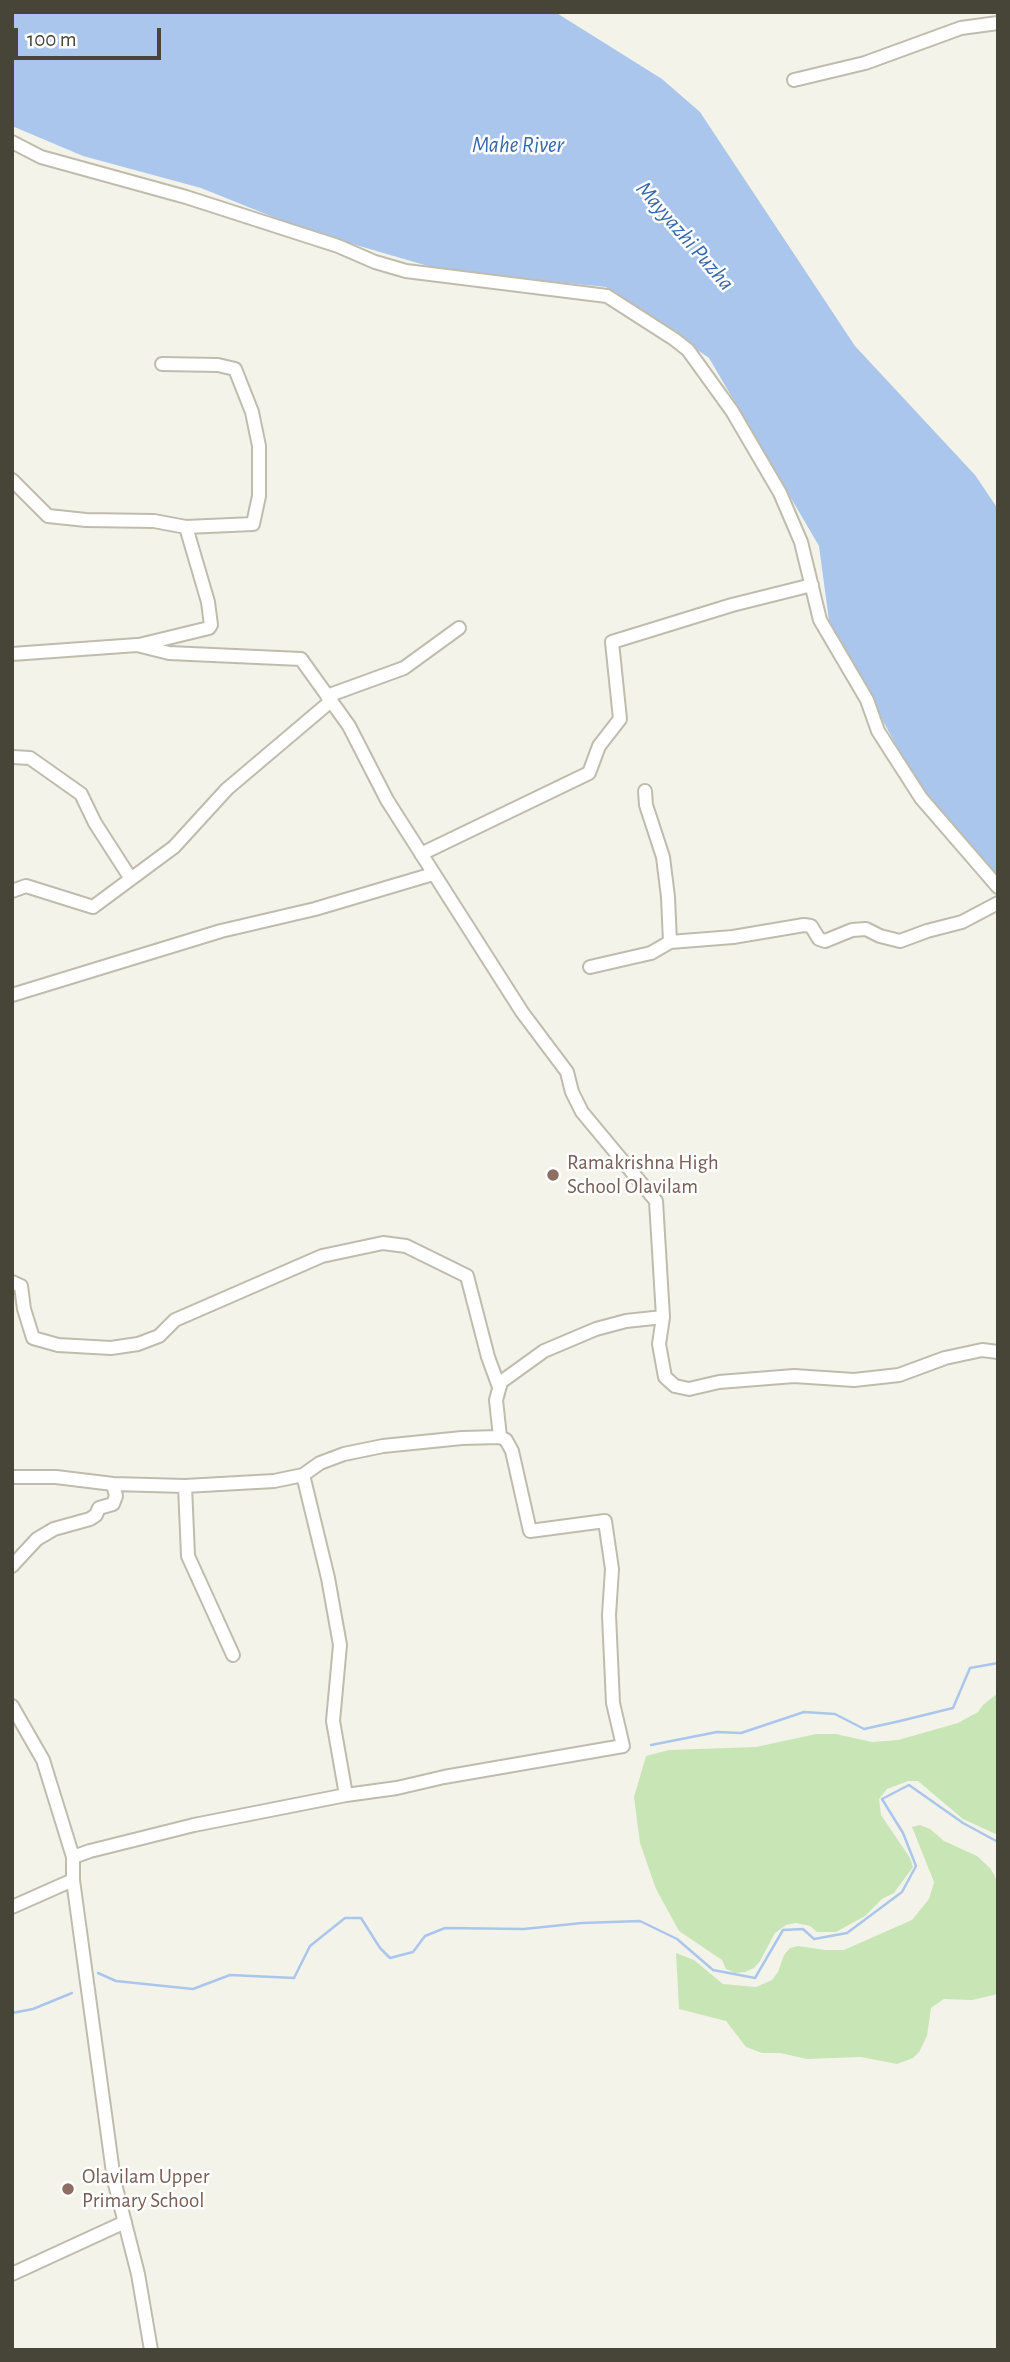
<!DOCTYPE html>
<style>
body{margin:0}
#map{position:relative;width:1010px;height:2362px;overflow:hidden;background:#f4f3ea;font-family:"Alegreya Sans",sans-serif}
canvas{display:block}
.frame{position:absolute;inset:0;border:14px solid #474438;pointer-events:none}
.scale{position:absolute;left:14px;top:28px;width:147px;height:32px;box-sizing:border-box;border:4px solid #474438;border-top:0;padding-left:9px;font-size:21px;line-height:24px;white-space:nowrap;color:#474438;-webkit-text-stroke:5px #fff;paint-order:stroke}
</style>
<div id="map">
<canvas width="1010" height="2362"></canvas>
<div class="frame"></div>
<div class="scale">100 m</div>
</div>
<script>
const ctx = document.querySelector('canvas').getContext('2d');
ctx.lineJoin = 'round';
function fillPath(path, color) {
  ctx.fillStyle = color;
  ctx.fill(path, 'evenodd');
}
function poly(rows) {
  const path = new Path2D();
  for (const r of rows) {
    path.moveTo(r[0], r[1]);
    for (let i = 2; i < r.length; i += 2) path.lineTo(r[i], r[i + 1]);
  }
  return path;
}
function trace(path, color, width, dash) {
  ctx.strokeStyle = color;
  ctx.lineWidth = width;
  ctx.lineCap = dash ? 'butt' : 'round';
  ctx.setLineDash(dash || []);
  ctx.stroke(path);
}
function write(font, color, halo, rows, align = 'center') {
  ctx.font = font + ' "Alegreya Sans",sans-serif';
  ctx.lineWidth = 5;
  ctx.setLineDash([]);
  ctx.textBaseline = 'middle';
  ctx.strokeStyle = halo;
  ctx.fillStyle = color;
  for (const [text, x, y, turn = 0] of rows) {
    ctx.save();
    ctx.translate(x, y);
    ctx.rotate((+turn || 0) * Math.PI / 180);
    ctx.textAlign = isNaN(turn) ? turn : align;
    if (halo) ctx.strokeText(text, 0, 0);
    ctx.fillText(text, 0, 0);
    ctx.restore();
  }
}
fillPath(poly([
 [998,1693,998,1835,963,1819,918,1781,908,1781,887,1789,879,1799,881,1815,910,1858,913,1867,894,1893,882,1899,865,1916,836,1932,817,1932,810,1926,796,1923,786,1925,775,1933,760,1961,754,1968,745,1972,735,1973,726,1969,722,1960,679,1931,656,1889,640,1843,634,1797,646,1756,669,1750,756,1747,816,1734,836,1734,872,1742,898,1740,958,1723,978,1712,983,1705],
 [920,1825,930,1829,944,1841,977,1856,990,1868,995,1876,998,1886,998,1994,972,2000,944,1999,931,2008,927,2036,919,2052,913,2058,897,2064,861,2057,807,2059,780,2053,762,2053,746,2047,726,2021,679,2009,676,1953,694,1960,723,1984,756,1987,772,1980,778,1972,784,1955,790,1948,798,1946,825,1950,844,1950,912,1920,929,1899,934,1882,912,1827]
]), '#c8e5b5');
fillPath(poly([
 [12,12,555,12,662,79,700,112,855,346,975,475,998,509,998,876,924,797,829,621,819,546,709,358,606,287,445,271,308,231,201,188,83,156,12,126]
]), '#aac6ec');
trace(poly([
 [651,1745,717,1732,741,1733,804,1712,835,1714,864,1729,900,1721,953,1708,970,1668,998,1663],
 [98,1973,116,1981,193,1989,230,1975,294,1978,310,1946,345,1918,361,1918,380,1948,390,1958,413,1952,425,1936,445,1928,524,1929,582,1923,640,1921,677,1939,713,1970,755,1978,783,1930,803,1929,814,1939,847,1933,902,1892,916,1866,903,1833,882,1799,909,1785,963,1823,998,1842],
 [12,2013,33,2009,72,1993]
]), '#aac6ec', 2.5);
const minor = poly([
 [794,80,865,63,961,28,998,23],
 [12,142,41,157,186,197,338,246,375,262,406,271,607,296,674,339,688,350,732,411,780,493,801,542,820,620,867,700,878,731,921,798,998,887],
 [162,364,218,365,235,369,252,412,259,446,259,496,253,524,186,527],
 [12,480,48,516,86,520,154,521,186,527,208,602,211,625,209,628,139,645],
 [12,654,137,645,169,653,301,659,349,726,387,800,522,1012,567,1072,572,1092,582,1112,656,1201,663,1317],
 [327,696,404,668,459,628],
 [12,757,30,758,81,794,95,823,131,879],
 [645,791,646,805,663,857,668,897,670,942],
 [421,854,589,773,599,746,620,719,612,642,732,605,812,585],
 [12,891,26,886,93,907,174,847,227,789,331,701],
 [590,967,651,953,670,942,733,937,804,925,811,926,819,939,825,941,852,930,866,929,880,936,900,941,927,931,962,922,998,903],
 [12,995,221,931,315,909,433,874],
 [12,1282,21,1286,24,1309,33,1338,58,1345,111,1348,138,1344,159,1336,175,1320,322,1256,383,1243,406,1246,467,1276,488,1357,499,1387],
 [303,1475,328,1578,340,1645,333,1721,346,1795,397,1788,444,1777,623,1746,613,1703,609,1615,612,1569,605,1521,530,1531,512,1451,506,1440,500,1437],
 [12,1477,56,1477,113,1484,185,1486,274,1481,303,1475,320,1463,344,1454,383,1446,462,1438,500,1437,496,1400,501,1382,544,1351,596,1329,626,1321,663,1317,659,1344,665,1377,675,1386,689,1389,719,1382,794,1376,854,1380,899,1375,945,1358,982,1350,998,1352],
 [185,1486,188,1556,233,1655],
 [12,1566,37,1539,54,1529,90,1519,96,1515,99,1508,113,1504,116,1496,113,1484],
 [12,1706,43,1760,73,1857],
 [73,1880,114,2180,138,2274,151,2350],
 [12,1907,73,1880,73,1857,90,1851,194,1825,346,1795],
 [12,2274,125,2222]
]);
trace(minor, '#bfbcad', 16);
trace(minor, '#fff', 12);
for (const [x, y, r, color] of [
 [553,1175,7,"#8d6e63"],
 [68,2189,7,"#8d6e63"]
]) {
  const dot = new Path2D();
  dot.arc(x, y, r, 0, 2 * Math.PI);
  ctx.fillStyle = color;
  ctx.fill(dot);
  trace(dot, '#fff', 2.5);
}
write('21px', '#785e54', '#fff', [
 ["Ramakrishna High",567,1163],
 ["School Olavilam",567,1187],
 ["Olavilam Upper",82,2177],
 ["Primary School",82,2201]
], 'left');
write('italic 23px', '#3767ad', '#fff', [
 ["Mahe River",518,145],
 ["Mayyazhi Puzha",685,236,49]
]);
</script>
